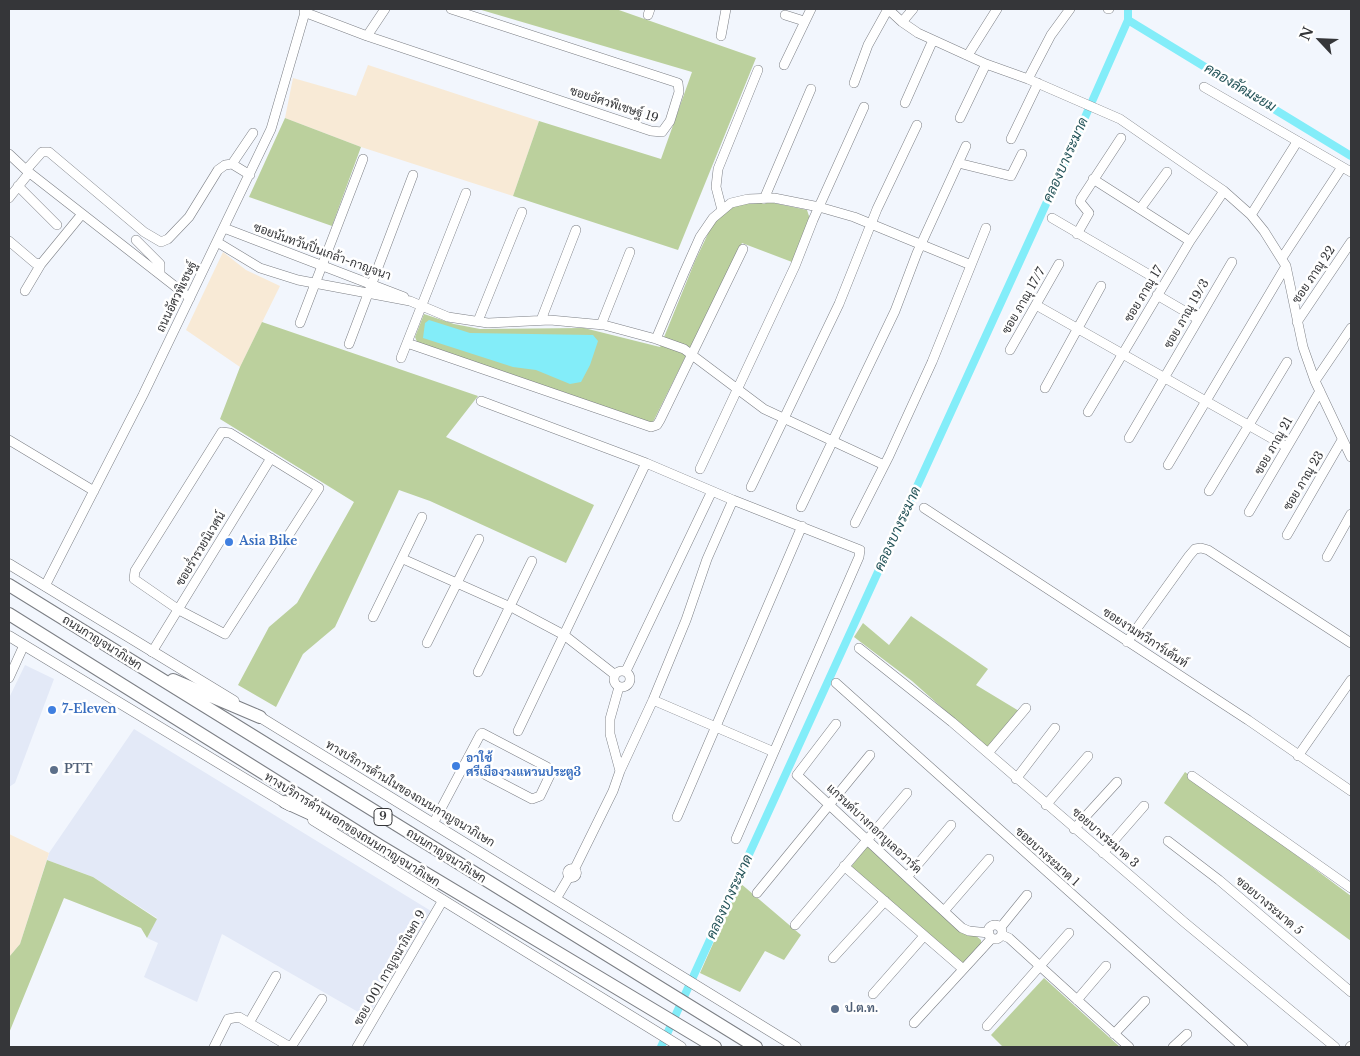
<!DOCTYPE html>
<meta charset="utf-8">
<style>
body{margin:0}
#map{position:relative;width:1360px;height:1056px;overflow:hidden;background:#f2f6fd;font-family:"Libre Baskerville",serif}
canvas{display:block}
.frame{position:absolute;inset:0;border:10px solid #353639;pointer-events:none}
.north{position:absolute;left:1295px;top:15px;width:50px;height:50px;-webkit-text-stroke:4px #fff;paint-order:stroke;rotate:295deg;font-size:14px;font-weight:700;line-height:20px;text-align:center;color:#353639}
.north::after{content:'';display:block;margin:auto;width:18px;height:22px;background:#353639;clip-path:polygon(50% 0,100% 100%,50% 72%,0 100%)}
</style>
<div id="map">
<canvas width="1360" height="1056"></canvas>
<div class="frame"></div>
<div class="north">N</div>
</div>
<script>
const ctx = document.querySelector('canvas').getContext('2d');
ctx.lineJoin = 'round';
function fillPath(path, color) {
  ctx.fillStyle = color;
  ctx.fill(path, 'evenodd');
}
function poly(rows) {
  const path = new Path2D();
  for (const r of rows) {
    if (r.length === 3) {
      path.moveTo(r[0] + r[2], r[1]);
      path.arc(r[0], r[1], r[2], 0, 2 * Math.PI);
      continue;
    }
    path.moveTo(r[0], r[1]);
    for (let i = 2; i < r.length; i += 2) path.lineTo(r[i], r[i + 1]);
  }
  return path;
}
function trace(path, color, width, dash) {
  ctx.strokeStyle = color;
  ctx.lineWidth = width;
  ctx.lineCap = dash ? 'butt' : 'round';
  ctx.setLineDash(dash || []);
  ctx.stroke(path);
}
function write(font, color, halo, rows, align = 'center') {
  ctx.font = font + ' "Libre Baskerville",Sarabun,serif';
  ctx.lineWidth = 5;
  ctx.setLineDash([]);
  ctx.textBaseline = 'middle';
  ctx.strokeStyle = halo;
  ctx.fillStyle = color;
  for (const [text, x, y, turn = 0] of rows) {
    ctx.save();
    ctx.translate(x, y);
    ctx.rotate((+turn || 0) * Math.PI / 180);
    ctx.textAlign = isNaN(turn) ? turn : align;
    if (halo) ctx.strokeText(text, 0, 0);
    ctx.fillText(text, 0, 0);
    ctx.restore();
  }
}
fillPath(poly([
 [25,665,54,679,15,783,9,787,9,698],
 [134,729,431,911,367,1017,222,934,197,1002,144,977,158,943,147,938,157,918,93,877,47,860,49,853]
]), '#e3e9f7');
fillPath(poly([
 [368,65,539,121,513,196,361,147,285,118,293,78,356,96],
 [223,252,246,270,280,286,240,367,186,330],
 [9,834,49,853,20,944,9,957]
]), '#f8ead6');
fillPath(poly([
 [478,9,616,9,756,58,678,250,513,196,539,121,661,159,692,72],
 [285,118,361,147,332,226,249,197],
 [769,202,807,210,810,219,792,262,742,243,653,422,647,422,417,342,415,337,424,314,454,324,480,329,584,328,660,347,695,261,715,219,734,205],
 [262,322,478,396,446,437,594,505,566,563,430,501,399,490,335,627,303,654,276,707,238,685,269,627,297,603,354,502,220,419,240,367],
 [911,616,988,669,976,685,1019,711,987,748,912,681,854,637,863,623,889,645],
 [1185,772,1351,896,1351,941,1164,803],
 [868,845,981,940,981,946,963,964,851,867],
 [47,860,93,877,157,919,147,938,141,928,64,898,9,1033,9,957,20,944],
 [740,883,801,935,784,960,765,951,740,992,700,973],
 [1044,978,1120,1047,1003,1047,991,1035]
]), '#bbd09d');
fillPath(poly([
 [429,320,470,333,593,335,598,341,590,365,581,382,570,384,536,370,513,367,423,338,425,323]
]), '#83edf9');
trace(poly([
 [1128,20,1351,156],
 [661,1047,1067,158,1128,20,1128,9]
]), '#83edf9', 8);
const minor = poly([
 [888,9,902,22,918,33,986,64,1028,79,1120,119,1224,191,1251,215,1264,231,1286,266,1303,347,1315,381,1351,457],
 [1108,9,1109,9],
 [304,12,367,36,651,131,662,132,670,121,679,92,678,83,451,9],
 [648,15,650,9],
 [785,15,804,21],
 [902,22,913,9],
 [367,36,385,9],
 [721,36,726,9],
 [968,55,997,9],
 [784,65,811,9],
 [1028,79,1051,35,1070,9],
 [854,83,868,45,888,9],
 [1204,87,1351,172],
 [905,103,933,40],
 [960,118,986,64],
 [1011,139,1038,83],
 [9,154,26,170,190,298],
 [958,163,1011,176,1022,154],
 [232,164,253,133],
 [26,170,42,152,49,152,144,232,161,242,168,239,189,217,218,170,225,165,232,164,250,175],
 [1093,179,1190,241],
 [18,186,57,225],
 [9,198,29,173],
 [764,199,811,89],
 [1140,209,1167,172],
 [722,210,716,187,718,169,758,70],
 [1251,215,1297,142],
 [1052,218,1153,277],
 [224,228,404,297],
 [1077,234,1089,213,1080,202,1081,199,1121,138],
 [136,240,160,264,160,274],
 [9,241,35,263,41,264,82,214],
 [217,242,260,268,298,280,410,301,448,317,488,323,550,320,604,325,656,339,684,349,764,409,884,465],
 [1282,258,1342,167],
 [25,291,41,264],
 [1157,295,1198,319],
 [1036,305,1287,447],
 [541,320,576,230],
 [478,321,522,212],
 [1297,322,1351,242],
 [300,323,363,159],
 [601,325,630,252],
 [656,339,684,273,700,237,713,218,731,203,748,199,774,198,819,207,854,217,971,265],
 [407,343,651,427,657,425,660,420,743,249],
 [349,344,413,175],
 [1010,350,1059,264],
 [401,358,466,193],
 [1315,381,1351,328],
 [1045,388,1101,286],
 [481,401,646,463,733,500,860,550,859,557,736,839],
 [1088,412,1190,241,1224,191],
 [222,432,230,433,319,488,225,634,179,610,134,579,135,571,222,432],
 [1129,438,1232,262],
 [9,440,94,491],
 [1168,465,1286,266],
 [700,469,795,266,813,220,864,107],
 [751,487,839,304,877,209,917,125],
 [1209,491,1287,362],
 [801,507,895,311,917,253,966,146],
 [924,508,1248,720,1351,791],
 [1249,512,1320,391],
 [855,523,889,456,932,362,986,228],
 [1287,535,1342,440],
 [1327,557,1351,514],
 [403,559,515,609,564,635,614,674],
 [45,586,143,395,271,129,306,9],
 [373,617,422,517],
 [1127,642,1189,556,1195,549,1201,548,1208,550,1351,643],
 [427,643,479,539],
 [859,648,952,722,1184,922,1335,1047],
 [152,652,271,458],
 [622,679,8],
 [626,671,712,491],
 [478,672,532,561],
 [9,678,24,645],
 [836,683,1243,1047],
 [653,700,774,752],
 [836,724,797,775,962,928,969,931,989,933],
 [518,731,646,463],
 [988,753,1026,708],
 [1298,756,1351,680],
 [620,771,653,700,686,620,707,559,733,500],
 [1192,776,1351,888],
 [1016,779,1055,728],
 [1046,805,1088,756],
 [677,817,802,526],
 [434,822,480,735,482,733,547,767,551,773,540,796,532,799,465,764],
 [1074,829,1117,782],
 [1168,841,1219,880,1351,992],
 [1103,853,1144,806],
 [844,866,963,969],
 [572,873,4.5],
 [574,870,613,791,620,771,610,734,610,719,619,687],
 [907,877,951,825],
 [757,893,870,755],
 [556,899,569,877],
 [944,911,989,859],
 [795,925,907,793],
 [995,932,7],
 [1001,927,1027,895],
 [1002,935,1009,938,1129,1047],
 [833,958,885,901],
 [873,994,924,936],
 [1077,1000,1106,966],
 [249,1023,276,976],
 [914,1023,992,938],
 [987,1026,1069,933],
 [1114,1034,1145,1001],
 [214,1047,228,1019,239,1017,290,1047],
 [291,1047,322,999],
 [357,1047,443,900],
 [1173,1047,1187,1034],
 [1350,1047,1351,1046]
]);
const major = poly([
 [9,564,234,701],
 [9,636,290,806],
 [255,714,796,1047],
 [313,820,681,1047]
]);
const highway = poly([
 [9,585,756,1047],
 [9,614,380,846,715,1047],
 [173,680,260,717],
 [285,802,333,824]
]);
trace(minor, '#7c7f85', 10);
trace(major, '#7c7f85', 11);
trace(highway, '#7c7f85', 14);
trace(minor, '#fff', 9);
trace(major, '#fff', 10);
trace(highway, '#fff', 12);
for (const [x, y, r, color] of [
 [229,542,5,"#3f7fe0"],
 [52,710,5,"#3f7fe0"],
 [456,766,5,"#3f7fe0"],
 [54,770,5,"#5c6f8a"],
 [835,1009,5,"#5c6f8a"]
]) {
  const dot = new Path2D();
  dot.arc(x, y, r, 0, 2 * Math.PI);
  ctx.fillStyle = color;
  ctx.fill(dot);
  trace(dot, '#fff', 2);
}
for (const [x, y, w] of [
 [383,817,18]
]) {
  const box = new Path2D();
  box.roundRect(x - w / 2, y - 8.5, w, 17, 4);
  ctx.fillStyle = '#fff';
  ctx.fill(box);
  trace(box, '#353639', 1);
}
write('bold 11px', '#353639', null, [
 ["9",383,817]
]);
write('12px', '#353639', '#fff', [
 ["ซอยอัศวพิเชษฐ์ 19",614,105,18],
 ["ซอยนันทวันปิ่นเกล้า-กาญจนา",322,252,20],
 ["ซอย ภาณุ 22",1314,275,-56],
 ["ซอย ภาณุ 17",1144,294,-59],
 ["ถนนอัศวพิเชษฐ์",177,297,-64],
 ["ซอย ภาณุ 17/7",1024,301,-60],
 ["ซอย ภาณุ 19/3",1187,314,-60],
 ["ซอย ภาณุ 21",1274,446,-60],
 ["ซอย ภาณุ 23",1304,481,-59],
 ["ซอยร่ำรวยนิเวศน์",201,549,-59],
 ["ซอยงามทวีการ์เด้นท์",1145,638,33],
 ["ถนนกาญจนาภิเษก",102,643,32],
 ["ทางบริการด้านในของถนนกาญจนาภิเษก",410,794,31],
 ["แกรนด์บางกอกบูเลอวาร์ด",874,829,43],
 ["ทางบริการด้านนอกของถนนกาญจนาภิเษก",352,830,32],
 ["ซอยบางระมาด 3",1105,838,41],
 ["ถนนกาญจนาภิเษก",446,856,32],
 ["ซอยบางระมาด 1",1047,857,42],
 ["ซอยบางระมาด 5",1269,906,40],
 ["ซอย 001 กาญจนาภิเษก 9",390,968,-60]
]);
write('bold 12px', '#366cbe', '#fff', [
 ["Asia Bike",239,542],
 ["7-Eleven",62,710],
 ["อาใช้",466,759],
 ["ศรีเมืองวงแหวนประตู3",466,773]
], 'left');
write('bold 12px', '#4e5e75', '#fff', [
 ["PTT",64,770],
 ["ป.ต.ท.",845,1009]
], 'left');
write('italic 14px', '#26555a', '#fff', [
 ["คลองลัดมะยม",1240,88,31],
 ["คลองบางระมาด",1066,160,-66],
 ["คลองบางระมาด",898,529,-65],
 ["คลองบางระมาด",730,897,-65]
]);
</script>
